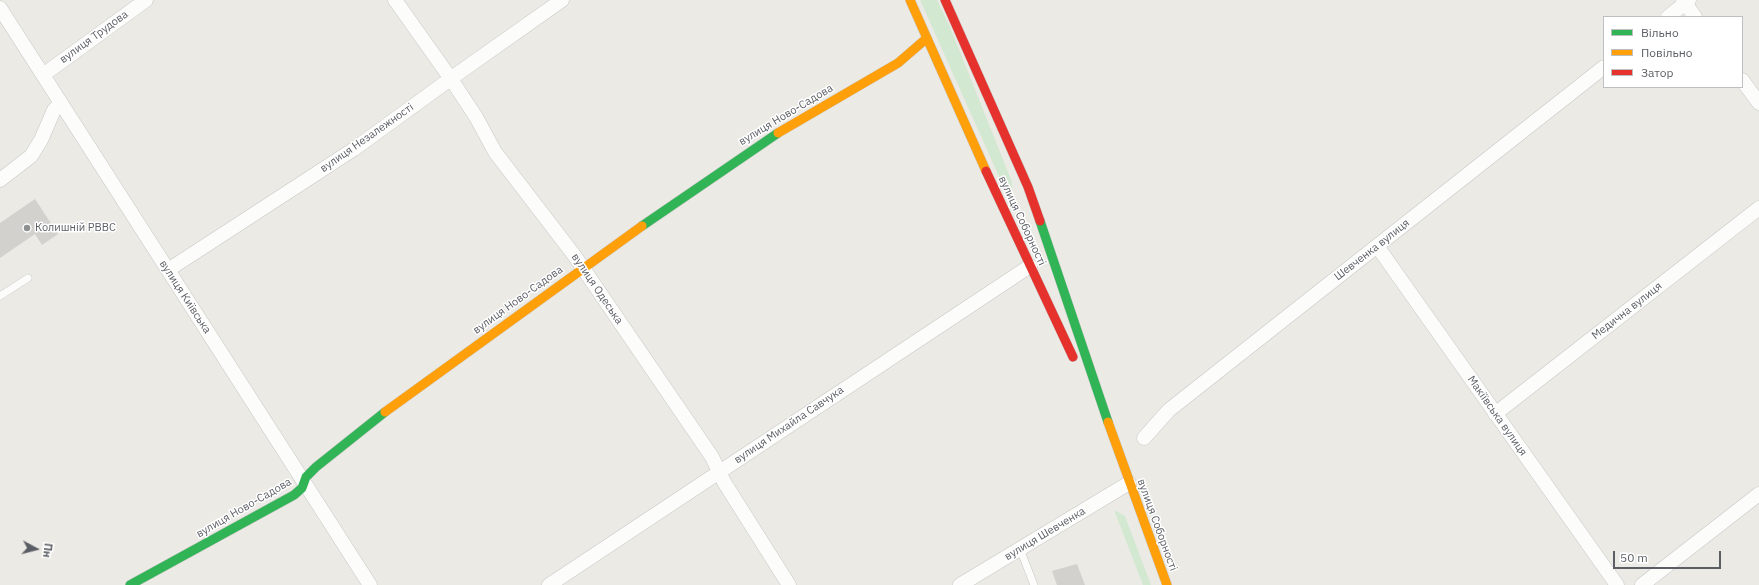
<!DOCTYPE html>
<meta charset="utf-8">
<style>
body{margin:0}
#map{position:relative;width:1759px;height:585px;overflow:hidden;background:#ebeae5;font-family:"IBM Plex Sans",sans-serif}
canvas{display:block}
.legend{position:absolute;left:1603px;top:16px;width:140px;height:72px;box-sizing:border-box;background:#fff;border:1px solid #bdbfc1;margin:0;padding:5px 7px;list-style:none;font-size:12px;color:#5b5e64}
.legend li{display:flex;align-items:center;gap:8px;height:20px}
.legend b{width:20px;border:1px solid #bdbfc1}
.north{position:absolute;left:16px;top:529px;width:40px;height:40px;-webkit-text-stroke:3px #fff;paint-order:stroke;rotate:97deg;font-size:11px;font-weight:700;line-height:16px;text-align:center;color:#5b5e64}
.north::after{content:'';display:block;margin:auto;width:14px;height:18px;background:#5b5e64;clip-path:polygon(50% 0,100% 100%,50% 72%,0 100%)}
.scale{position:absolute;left:1613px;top:551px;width:108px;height:18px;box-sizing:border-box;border:2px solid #5b5e64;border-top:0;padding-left:5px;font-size:12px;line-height:14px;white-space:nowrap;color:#5b5e64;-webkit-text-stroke:3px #fff;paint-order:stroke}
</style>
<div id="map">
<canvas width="1759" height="585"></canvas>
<ul class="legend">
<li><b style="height:5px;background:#30b455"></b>Вільно</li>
<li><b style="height:5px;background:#ff9f0a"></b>Повільно</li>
<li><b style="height:5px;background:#e5322d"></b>Затор</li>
</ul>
<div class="north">Пн</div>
<div class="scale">50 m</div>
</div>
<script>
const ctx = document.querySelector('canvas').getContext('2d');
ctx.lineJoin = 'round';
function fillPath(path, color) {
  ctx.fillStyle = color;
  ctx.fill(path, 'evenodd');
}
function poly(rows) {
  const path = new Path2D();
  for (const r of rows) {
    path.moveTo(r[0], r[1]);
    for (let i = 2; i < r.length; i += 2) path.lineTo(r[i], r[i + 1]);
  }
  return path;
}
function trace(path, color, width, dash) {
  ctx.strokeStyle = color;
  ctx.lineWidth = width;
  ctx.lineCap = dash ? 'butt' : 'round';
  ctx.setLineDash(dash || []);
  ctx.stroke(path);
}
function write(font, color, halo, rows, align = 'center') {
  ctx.font = font + ' "IBM Plex Sans",sans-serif';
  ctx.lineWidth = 3;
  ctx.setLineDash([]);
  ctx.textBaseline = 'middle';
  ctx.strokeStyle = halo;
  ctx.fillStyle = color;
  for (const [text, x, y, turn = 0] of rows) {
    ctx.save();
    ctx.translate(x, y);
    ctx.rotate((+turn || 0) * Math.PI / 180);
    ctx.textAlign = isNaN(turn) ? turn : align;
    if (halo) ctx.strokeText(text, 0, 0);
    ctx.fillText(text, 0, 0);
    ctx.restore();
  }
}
fillPath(poly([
 [920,0,937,0,950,27,1012,182,1012,187,1009,191,1006,192],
 [1114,510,1125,516,1151,585,1143,585]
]), '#d2e8d1');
fillPath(poly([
 [35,199,58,234,42,245,35,234,0,258,0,223],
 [1077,564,1085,585,1057,585,1052,571]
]), '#d2d1ce');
const lane = poly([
 [0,296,28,278],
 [1020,549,1034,585]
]);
const street = poly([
 [395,0,451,79,476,117,495,152,574,255,712,457,724,482,789,585],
 [1683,0,1695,17],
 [0,8,370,585],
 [1668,17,1689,0],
 [43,75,146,0],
 [1742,80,1759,103],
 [0,180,31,156,41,140,54,110,61,103],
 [1377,246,1617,585],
 [168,270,354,149,460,72,562,0],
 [1495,414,1759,208],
 [1144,438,1169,410,1604,67],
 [549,585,1030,266],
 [960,585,1129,483],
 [1642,585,1759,494]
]);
const fast = poly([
 [1040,221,1108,422],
 [642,226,778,133],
 [130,585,294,495,302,488,306,477,316,467,385,412]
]);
const slow = poly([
 [910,0,986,171],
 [778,133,898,63,927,38],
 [385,412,642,226],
 [1108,422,1167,585]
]);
const jam = poly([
 [945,0,1028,187,1040,221],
 [986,171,1073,357]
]);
trace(lane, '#c7c7c6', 8);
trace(street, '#c7c7c6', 15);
trace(fast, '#c8c8c7', 10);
trace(slow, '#c8c8c7', 10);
trace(jam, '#c8c8c7', 10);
trace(lane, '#fcfcfb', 7);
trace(street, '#fcfcfb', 14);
trace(fast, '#30b455', 9);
trace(slow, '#ff9f0a', 9);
trace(jam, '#e5322d', 9);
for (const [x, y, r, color] of [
 [27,228,4,"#8d8f91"]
]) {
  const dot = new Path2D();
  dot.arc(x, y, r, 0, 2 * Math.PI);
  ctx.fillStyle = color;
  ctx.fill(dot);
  trace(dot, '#fff', 1.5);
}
write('11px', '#5b5e64', '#fff', [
 ["вулиця Трудова",94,37,-36],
 ["вулиця Ново-Садова",786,115,-31],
 ["вулиця Незалежності",367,138,-35],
 ["вулиця Соборності",1022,221,65],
 ["Шевченка вулиця",1372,250,-38],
 ["вулиця Одеська",597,289,56],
 ["вулиця Київська",185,297,57],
 ["вулиця Ново-Садова",518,300,-36],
 ["Медична вулиця",1627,311,-38],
 ["Макіївська вулиця",1497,416,55],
 ["вулиця Михайла Савчука",789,425,-34],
 ["вулиця Ново-Садова",244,508,-30],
 ["вулиця Соборності",1157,525,70],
 ["вулиця Шевченка",1045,534,-31]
]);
write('11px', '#5b5e64', '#fff', [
 ["Колишній РВВС",35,228]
], 'left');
</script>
